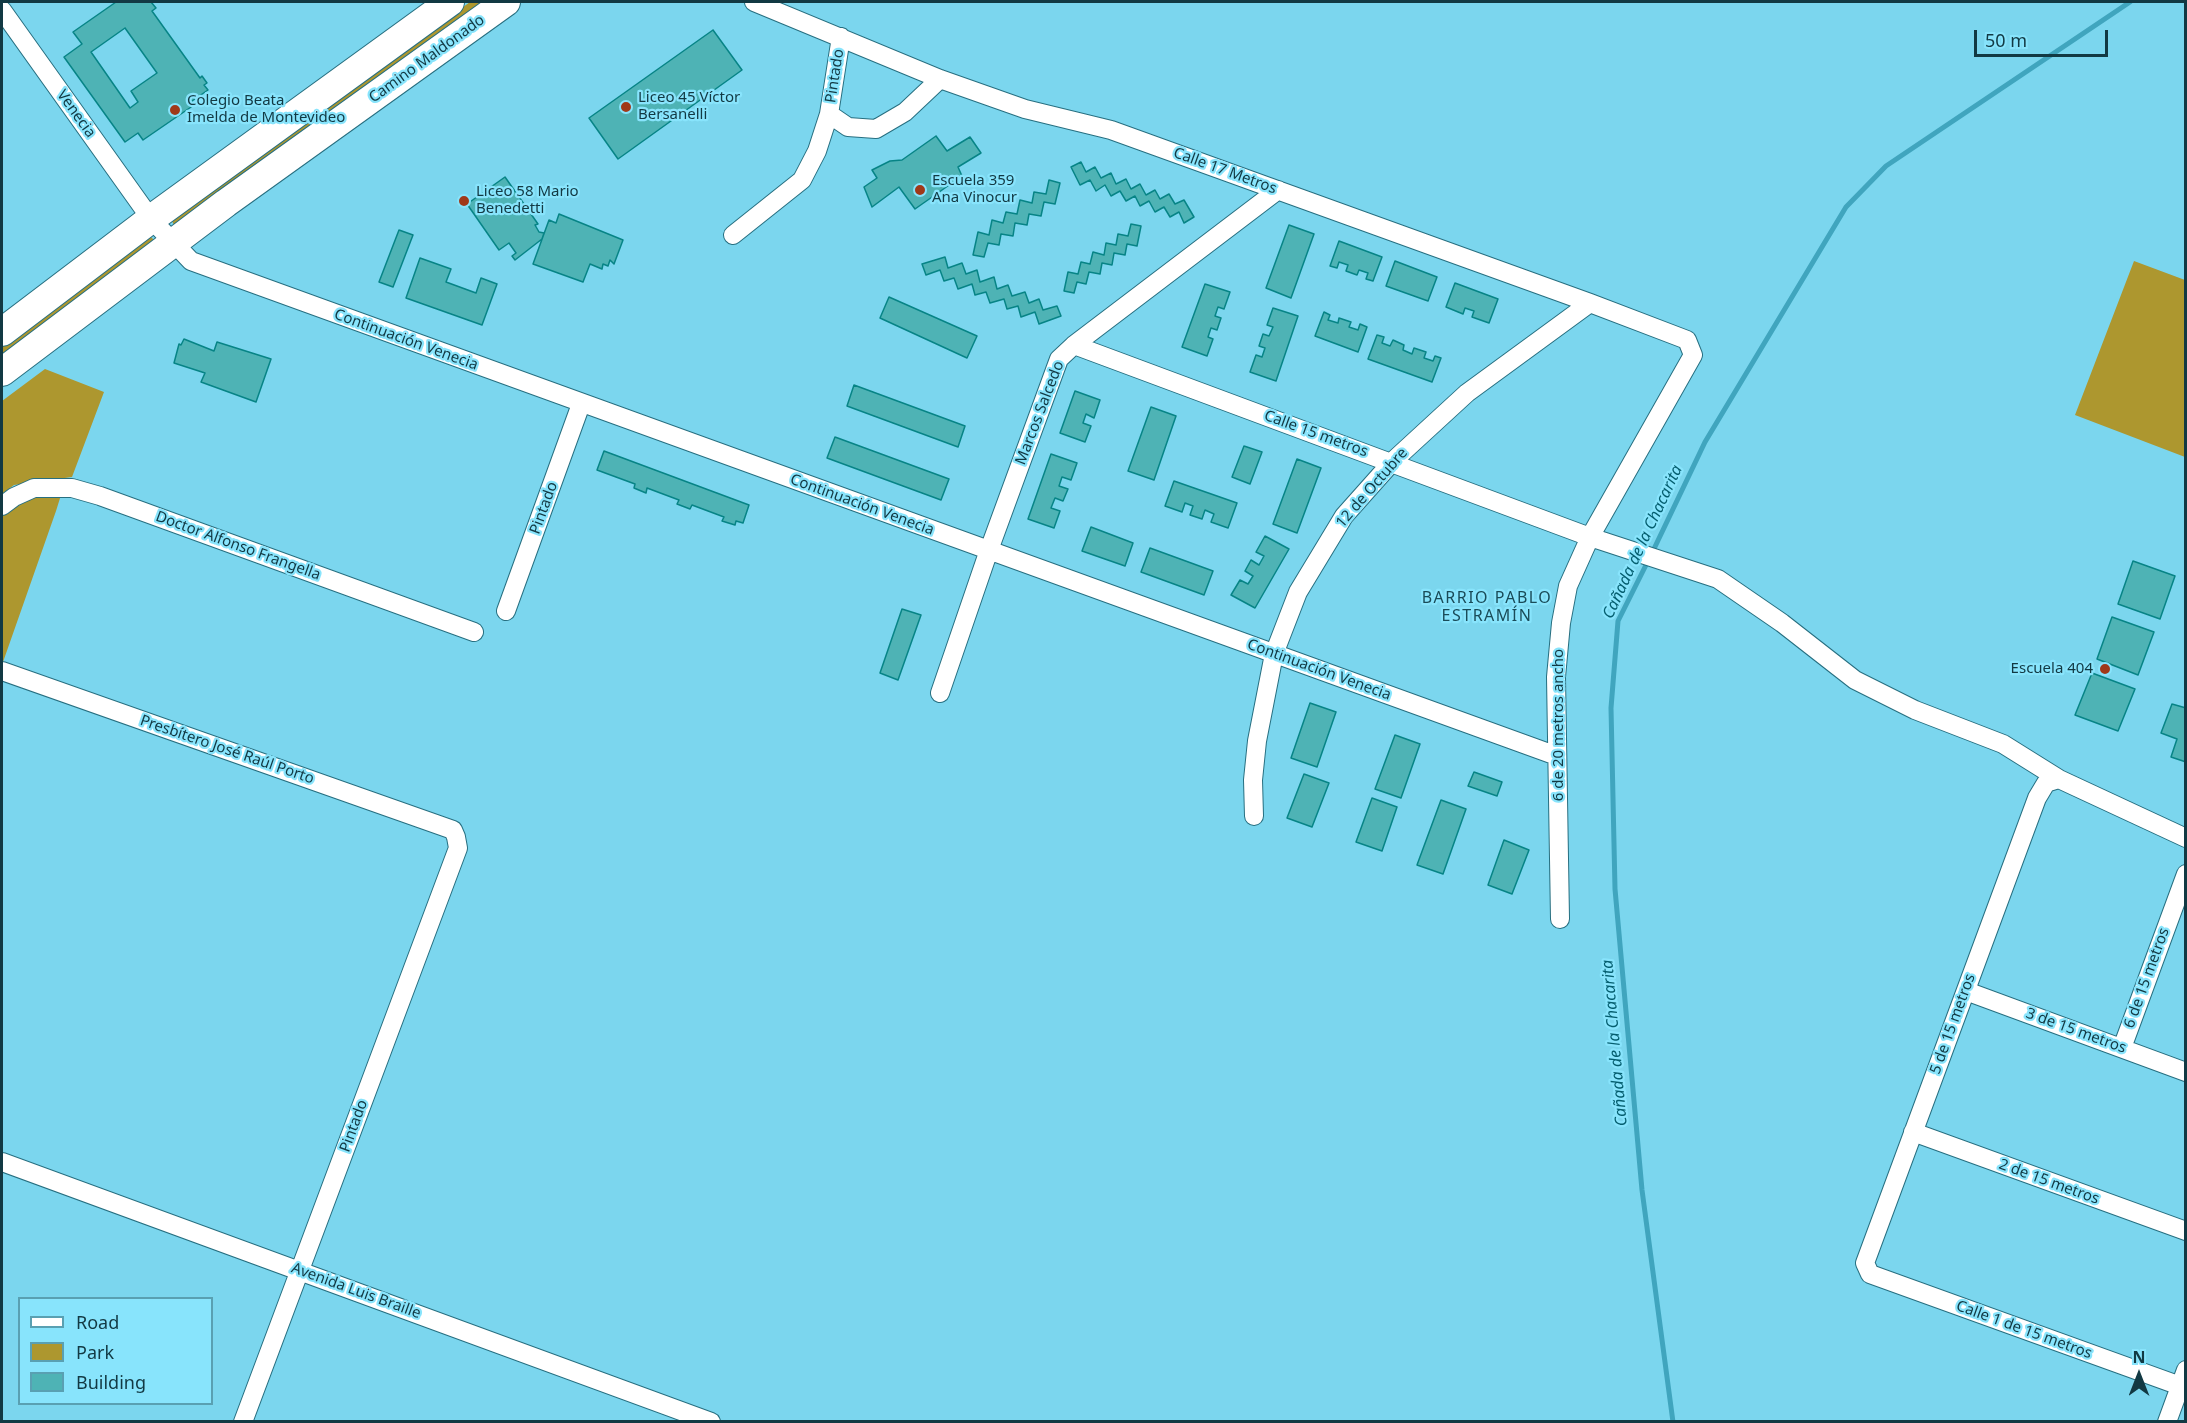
<!DOCTYPE html>
<meta charset="utf-8">
<style>
body{margin:0}
#map{position:relative;width:2187px;height:1423px;overflow:hidden;background:#7bd6ee;font-family:"Noto Sans",sans-serif}
canvas{display:block}
.frame{position:absolute;inset:0;border:3px solid #123943;pointer-events:none}
.legend{position:absolute;left:18px;top:1297px;width:195px;height:108px;box-sizing:border-box;background:#88e4fc;border:2px solid #59a0b2;margin:0;padding:8px 10px;list-style:none;font-size:18px;color:#123943}
.legend li{display:flex;align-items:center;gap:12px;height:30px}
.legend b{width:30px;border:2px solid #59a0b2}
.north{position:absolute;left:2109px;top:1345px;width:60px;height:60px;-webkit-text-stroke:4px #88e4fc;paint-order:stroke;rotate:0deg;font-size:16px;font-weight:700;line-height:24px;text-align:center;color:#123943}
.north::after{content:'';display:block;margin:auto;width:21px;height:27px;background:#123943;clip-path:polygon(50% 0,100% 100%,50% 72%,0 100%)}
.scale{position:absolute;left:1974px;top:30px;width:134px;height:27px;box-sizing:border-box;border:3px solid #123943;border-top:0;padding-left:8px;font-size:18px;line-height:21px;white-space:nowrap;color:#123943;-webkit-text-stroke:4px #88e4fc;paint-order:stroke}
</style>
<div id="map">
<canvas width="2187" height="1423"></canvas>
<div class="frame"></div>
<ul class="legend">
<li><b style="height:8px;background:#fff"></b>Road</li>
<li><b style="height:16px;background:#ad972f"></b>Park</li>
<li><b style="height:16px;background:#4eb3b5"></b>Building</li>
</ul>
<div class="north">N</div>
<div class="scale">50 m</div>
</div>
<script>
const ctx = document.querySelector('canvas').getContext('2d');
ctx.lineJoin = 'round';
function fillPath(path, color) {
  ctx.fillStyle = color;
  ctx.fill(path, 'evenodd');
}
function poly(rows) {
  const path = new Path2D();
  for (const r of rows) {
    path.moveTo(r[0], r[1]);
    for (let i = 2; i < r.length; i += 2) path.lineTo(r[i], r[i + 1]);
  }
  return path;
}
function trace(path, color, width, dash) {
  ctx.strokeStyle = color;
  ctx.lineWidth = width;
  ctx.lineCap = dash ? 'butt' : 'round';
  ctx.setLineDash(dash || []);
  ctx.stroke(path);
}
function write(font, color, halo, rows, align = 'center') {
  ctx.font = font + ' "Noto Sans",sans-serif';
  ctx.lineWidth = 4.5;
  ctx.setLineDash([]);
  ctx.textBaseline = 'middle';
  ctx.strokeStyle = halo;
  ctx.fillStyle = color;
  for (const [text, x, y, turn = 0] of rows) {
    ctx.save();
    ctx.translate(x, y);
    ctx.rotate((+turn || 0) * Math.PI / 180);
    ctx.textAlign = isNaN(turn) ? turn : align;
    if (halo) ctx.strokeText(text, 0, 0);
    ctx.fillText(text, 0, 0);
    ctx.restore();
  }
}
fillPath(poly([
 [470,2,483,2,174,225,171,219],
 [150,236,155,241,2,355,2,346],
 [2134,261,2185,280,2185,457,2075,415],
 [45,369,104,392,72,477,14,485,2,494,2,401],
 [61,495,56,511,3,662,2,516,32,497]
]), '#ad972f');
trace(poly([
 [1652,553,1705,442,1846,207,1886,166,2130,2],
 [1648,561,1618,621,1611,708,1615,889,1642,1190,1673,1422]
]), '#40a5be', 5);
const building = poly([
 [116,2,151,2,156,8,152,11,200,78,202,76,207,83,204,85,208,90,192,101,194,105,143,140,138,133,125,142,64,57,82,44,73,32,116,2],
 [125,28,157,73,131,91,138,102,130,108,91,52,125,28],
 [713,30,742,70,618,159,589,118,713,30],
 [936,136,947,151,970,137,981,153,958,167,962,176,915,209,899,187,872,207,864,187,877,178,872,170,890,161,902,160,936,136],
 [1081,162,1086,172,1095,167,1101,178,1111,173,1116,184,1126,179,1131,189,1140,184,1146,195,1155,190,1160,199,1169,194,1175,204,1184,200,1194,217,1184,223,1179,212,1170,217,1164,207,1155,212,1149,201,1140,206,1135,196,1126,201,1120,191,1111,196,1105,185,1096,191,1090,180,1080,185,1071,167,1081,162],
 [505,177,538,224,535,225,539,232,544,233,542,239,515,260,512,256,516,253,509,243,499,250,467,204,505,177],
 [1049,180,1060,183,1055,204,1044,202,1041,216,1029,214,1027,225,1015,223,1013,236,1001,234,999,245,988,243,984,257,973,255,978,232,989,235,992,220,1003,223,1006,212,1017,214,1020,200,1032,203,1034,192,1046,194,1049,180],
 [559,214,623,240,614,264,610,260,608,266,603,264,602,269,590,264,583,282,533,264,549,220,556,223,559,214],
 [1131,224,1141,226,1137,246,1127,244,1125,255,1114,253,1112,265,1102,263,1100,274,1089,272,1086,284,1077,282,1074,293,1064,291,1068,272,1078,274,1081,262,1090,264,1093,252,1104,255,1106,243,1116,245,1118,234,1128,236,1131,224],
 [1289,225,1314,234,1291,298,1266,288,1289,225],
 [399,230,413,235,393,287,379,282,399,230],
 [1339,241,1382,257,1373,281,1366,279,1368,273,1359,270,1357,275,1346,271,1348,265,1339,262,1337,268,1330,266,1339,241],
 [945,257,948,268,962,263,966,274,977,270,980,282,994,277,997,289,1008,285,1012,296,1025,292,1029,303,1039,299,1043,310,1057,306,1061,316,1039,324,1035,312,1021,317,1018,306,1007,309,1004,299,990,303,986,292,975,295,972,284,958,289,954,278,944,281,940,270,926,275,922,264,945,257],
 [420,258,451,269,446,282,476,293,481,278,497,284,482,325,406,298,420,258],
 [1395,261,1437,277,1428,301,1386,286,1395,261],
 [1455,283,1498,299,1489,323,1472,317,1474,311,1465,308,1463,314,1446,307,1455,283],
 [1205,284,1230,292,1224,309,1218,307,1215,316,1221,318,1217,330,1211,328,1208,337,1213,339,1207,356,1182,347,1205,284],
 [889,297,977,336,967,358,880,318,889,297],
 [1273,308,1298,316,1276,381,1250,372,1256,355,1262,357,1265,348,1259,346,1263,334,1269,336,1273,327,1267,325,1273,308],
 [1324,312,1330,315,1328,320,1338,323,1339,318,1351,322,1349,327,1358,330,1360,324,1367,327,1358,352,1315,336,1324,312],
 [1377,335,1384,337,1382,343,1390,346,1393,340,1404,345,1403,350,1412,354,1414,348,1426,352,1424,358,1433,361,1435,356,1441,358,1432,382,1368,359,1377,335],
 [184,339,214,351,217,342,271,359,256,402,201,382,205,373,174,363,179,344,181,345,184,339],
 [854,385,965,426,958,447,847,406,854,385],
 [1075,391,1100,400,1094,418,1086,414,1083,423,1091,426,1085,442,1060,433,1075,391],
 [1151,407,1176,416,1154,480,1128,471,1151,407],
 [835,437,949,479,941,500,827,458,835,437],
 [1244,446,1262,452,1250,484,1232,477,1244,446],
 [604,451,749,505,743,523,736,521,735,525,722,521,724,517,692,505,690,509,677,504,679,500,647,488,646,493,634,488,635,484,597,470,604,451],
 [1051,454,1077,463,1071,480,1062,477,1059,486,1068,489,1063,501,1055,498,1051,508,1060,511,1054,528,1028,519,1051,454],
 [1297,459,1321,468,1297,533,1273,524,1297,459],
 [1174,481,1237,503,1228,528,1211,522,1214,514,1205,510,1202,519,1190,515,1193,506,1185,503,1182,512,1165,506,1174,481],
 [1091,527,1133,543,1125,566,1082,551,1091,527],
 [1265,536,1289,549,1255,608,1231,595,1240,580,1248,584,1253,576,1245,571,1251,560,1259,565,1264,556,1256,552,1265,536],
 [1150,548,1213,571,1204,595,1141,572,1150,548],
 [2133,561,2175,576,2160,619,2118,604,2133,561],
 [902,609,921,615,898,680,880,673,902,609],
 [2112,617,2154,632,2138,675,2097,659,2112,617],
 [2092,673,2135,689,2118,731,2075,715,2092,673],
 [1310,703,1336,712,1317,767,1291,758,1310,703],
 [2172,704,2186,708,2186,762,2171,757,2177,739,2161,733,2172,704],
 [1395,735,1420,744,1401,798,1375,789,1395,735],
 [1474,772,1502,782,1497,796,1468,786,1474,772],
 [1304,774,1329,783,1312,827,1287,818,1304,774],
 [1372,798,1397,807,1382,851,1356,842,1372,798],
 [1441,800,1466,809,1443,874,1417,865,1441,800],
 [1504,840,1529,850,1512,894,1488,885,1504,840]
]);
fillPath(building, '#4eb3b5');
trace(building, '#078486', 1.5);
const minor = poly([
 [754,2,940,79,1025,109,1111,130,1590,303,1687,340,1693,355,1590,537,1568,586,1561,623,1556,677,1560,919],
 [2,10,151,219,191,261,1557,756],
 [829,114,848,127,876,129,905,112,940,79],
 [733,235,802,180,817,151,829,114,841,37],
 [1074,345,1590,537,1718,579,1782,623,1855,680,1915,710,2003,744,2059,779],
 [2,506,14,497,34,488,72,488,100,496,474,632],
 [506,611,581,404],
 [2,671,453,830,456,837,458,848,243,1422],
 [940,693,989,550,1059,359,1074,345,1278,190],
 [1254,816,1253,780,1257,741,1274,654,1298,592,1344,516,1393,461,1467,393,1590,303],
 [2186,838,2059,779,2046,783,2037,798,1865,1263,1870,1274,2186,1388],
 [1966,991,2186,1072],
 [2122,1048,2186,874],
 [1913,1132,2186,1231],
 [2,1162,711,1422],
 [2167,1422,2186,1370]
]);
const primary = poly([
 [2,332,151,219,450,2],
 [2,372,226,203,506,2]
]);
trace(minor, '#276f80', 20);
trace(primary, '#276f80', 30);
trace(minor, '#fff', 18);
trace(primary, '#fff', 28);
for (const [x, y, r, color] of [
 [626,107,6,"#a03919"],
 [175,110,6,"#a03919"],
 [920,190,6,"#a03919"],
 [464,201,6,"#a03919"],
 [2105,669,6,"#a03919"]
]) {
  const dot = new Path2D();
  dot.arc(x, y, r, 0, 2 * Math.PI);
  ctx.fillStyle = color;
  ctx.fill(dot);
  trace(dot, '#88e4fc', 2);
}
write('15px', '#123943', '#88e4fc', [
 ["Camino Maldonado",427,59,-36],
 ["Pintado",835,76,-81],
 ["Venecia",76,114,54],
 ["Calle 17 Metros",1225,171,20],
 ["Continuación Venecia",406,340,20],
 ["Marcos Salcedo",1040,413,-69],
 ["Calle 15 metros",1316,434,20],
 ["12 de Octubre",1372,488,-49],
 ["Continuación Venecia",862,505,20],
 ["Pintado",544,508,-70],
 ["Doctor Alfonso Frangella",238,546,20],
 ["Continuación Venecia",1319,670,20],
 ["6 de 20 metros ancho",1559,725,-90],
 ["Presbítero José Raúl Porto",227,750,19],
 ["6 de 15 metros",2147,978,-70],
 ["5 de 15 metros",1953,1024,-70],
 ["3 de 15 metros",2076,1031,20],
 ["Pintado",354,1126,-70],
 ["2 de 15 metros",2049,1182,20],
 ["Avenida Luis Braille",356,1291,20],
 ["Calle 1 de 15 metros",2024,1330,20]
]);
write('15px', '#123943', '#88e4fc', [
 ["Liceo 45 Víctor",638,98],
 ["Bersanelli",638,115],
 ["Colegio Beata",187,101],
 ["Imelda de Montevideo",187,118],
 ["Escuela 359",932,181],
 ["Ana Vinocur",932,198],
 ["Liceo 58 Mario",476,192],
 ["Benedetti",476,209],
 ["Escuela 404",2093,669,"right"]
], 'left');
write('italic 16px', '#055e6f', '#88e4fc', [
 ["Cañada de la Chacarita",1643,542,-65],
 ["Cañada de la Chacarita",1615,1043,-95]
]);
ctx.letterSpacing = '1.5px';
write('16px', '#1a4b58', '#88e4fc', [
 ["BARRIO PABLO",1487,598],
 ["ESTRAMÍN",1487,616]
]);
ctx.letterSpacing = '0px';
</script>
